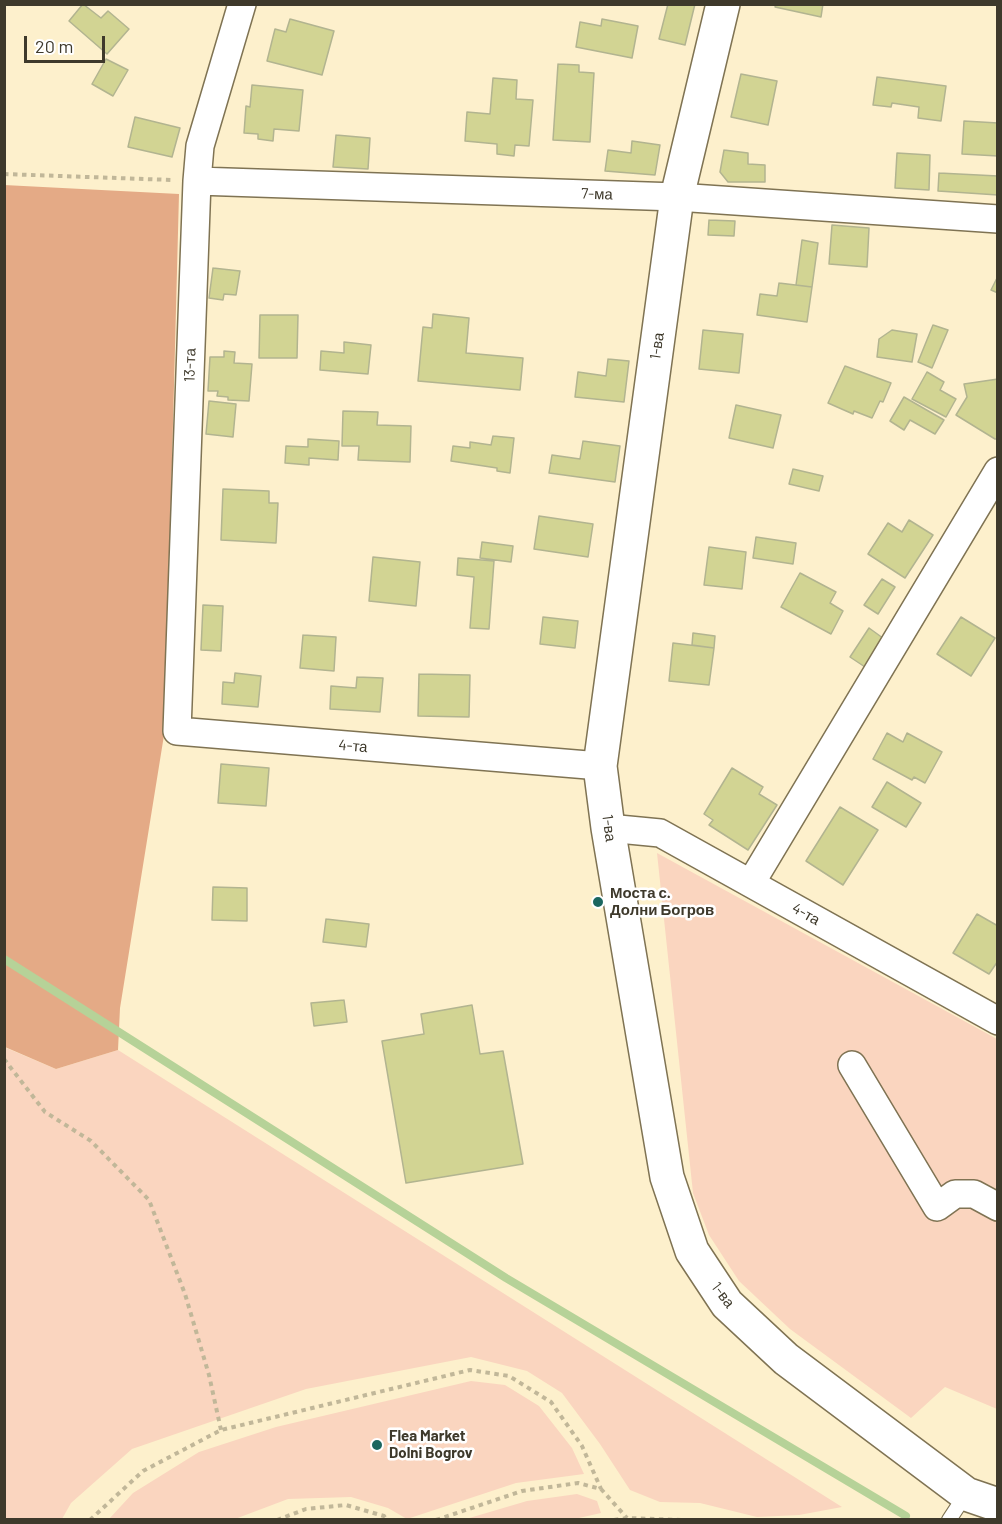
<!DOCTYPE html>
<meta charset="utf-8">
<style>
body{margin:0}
#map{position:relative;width:1002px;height:1524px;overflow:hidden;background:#fdf0cc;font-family:Barlow,sans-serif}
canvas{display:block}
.frame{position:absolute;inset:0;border:6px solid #3e392b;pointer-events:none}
.scale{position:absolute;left:24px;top:36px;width:81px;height:27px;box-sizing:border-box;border:3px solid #3e392b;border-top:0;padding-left:8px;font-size:18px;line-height:21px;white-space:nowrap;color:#3e392b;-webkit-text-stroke:4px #fff;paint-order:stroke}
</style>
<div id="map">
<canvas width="1002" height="1524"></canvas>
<div class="frame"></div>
<div class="scale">20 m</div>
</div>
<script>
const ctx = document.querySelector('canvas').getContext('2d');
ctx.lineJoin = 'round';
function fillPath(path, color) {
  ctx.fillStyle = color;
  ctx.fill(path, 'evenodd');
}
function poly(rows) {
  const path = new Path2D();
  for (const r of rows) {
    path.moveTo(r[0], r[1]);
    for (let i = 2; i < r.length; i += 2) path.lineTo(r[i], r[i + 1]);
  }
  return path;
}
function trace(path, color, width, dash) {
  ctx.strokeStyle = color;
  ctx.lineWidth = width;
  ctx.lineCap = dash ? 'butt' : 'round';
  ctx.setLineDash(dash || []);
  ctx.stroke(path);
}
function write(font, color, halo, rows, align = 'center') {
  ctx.font = font + ' Barlow,sans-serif';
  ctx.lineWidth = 5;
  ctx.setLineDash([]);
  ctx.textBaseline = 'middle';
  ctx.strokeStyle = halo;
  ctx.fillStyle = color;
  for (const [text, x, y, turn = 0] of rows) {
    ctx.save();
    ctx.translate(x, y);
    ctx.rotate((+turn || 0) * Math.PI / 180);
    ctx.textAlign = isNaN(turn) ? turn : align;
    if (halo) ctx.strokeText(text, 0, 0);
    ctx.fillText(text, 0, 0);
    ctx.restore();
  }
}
fillPath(poly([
 [657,853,997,1039,997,1409,945,1387,911,1418,790,1329,739,1281,709,1235,693,1193],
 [4,1047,56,1069,118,1050,842,1507,799,1515,757,1517,700,1503,660,1502,630,1490,600,1444,562,1393,527,1371,471,1357,306,1389,132,1449,71,1503,62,1519,5,1519],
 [471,1381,505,1385,539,1406,572,1448,584,1474,516,1483,407,1519,388,1508,351,1497,288,1499,235,1519,109,1519,133,1493,199,1452,276,1427],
 [577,1494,597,1501,601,1513,570,1520,466,1519,527,1501]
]), '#fad5bf');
fillPath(poly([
 [4,185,179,194,165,729,120,1008,118,1050,56,1069,5,1047]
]), '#e4aa86');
trace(poly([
 [4,959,506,1278,906,1516]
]), '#b6d298', 8);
const building = poly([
 [83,4,101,18,108,11,129,29,107,54,69,21,83,4],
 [668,4,695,4,685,45,659,39,668,4],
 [776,4,823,4,821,17,775,7,776,4],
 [290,19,334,31,322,75,267,61,275,29,286,32,290,19],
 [602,19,638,26,632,58,576,47,580,22,601,26,602,19],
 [106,59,128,70,113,96,92,84,106,59],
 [558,64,579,65,579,72,594,73,590,142,553,140,558,64],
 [741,74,777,81,768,125,731,117,741,74],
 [877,77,946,86,941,121,918,118,919,107,892,103,891,107,873,105,877,77],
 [493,78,517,80,516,99,533,100,529,146,515,145,514,156,497,154,497,144,465,141,467,112,490,114,493,78],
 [252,85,303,90,299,131,274,129,273,141,258,139,258,134,244,133,246,106,250,107,252,85],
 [135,117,180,128,172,157,128,147,135,117],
 [964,121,998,123,998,156,962,154,964,121],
 [336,135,370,138,368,169,333,167,336,135],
 [632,141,660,145,655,175,605,171,608,150,631,153,632,141],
 [724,150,748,153,748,164,765,165,765,182,728,182,720,172,724,150],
 [897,153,930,155,929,190,895,188,897,153],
 [939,173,998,176,998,195,938,191,939,173],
 [709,220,735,221,734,236,708,235,709,220],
 [832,225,869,228,867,267,829,264,832,225],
 [802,240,818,243,812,287,796,285,802,240],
 [213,268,240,271,236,295,224,294,223,300,209,298,213,268],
 [998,276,998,293,991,290,998,276],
 [779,283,812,287,807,322,757,315,760,294,777,296,779,283],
 [433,314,469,318,466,353,523,358,520,390,418,381,423,327,432,328,433,314],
 [260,315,298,315,297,358,259,358,260,315],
 [933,325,948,330,932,368,918,362,933,325],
 [703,330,743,334,739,373,699,369,703,330],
 [892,330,917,334,912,362,877,357,879,339,892,330],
 [344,342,371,345,368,374,320,370,321,351,344,353,344,342],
 [224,351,235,352,234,363,252,364,249,401,228,400,228,397,217,396,218,391,208,391,210,357,224,357,224,351],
 [608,359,629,361,624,402,575,397,578,372,606,376,608,359],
 [845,366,891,383,883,402,880,401,872,418,854,411,853,414,828,403,845,366],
 [927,372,944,382,940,390,956,399,946,417,912,399,927,372],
 [998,379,998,439,995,439,956,415,967,397,964,384,998,379],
 [904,397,944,420,935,434,910,420,904,430,890,421,904,397],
 [209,401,236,404,233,437,206,434,209,401],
 [736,405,781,415,773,448,729,438,736,405],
 [343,411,378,412,377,425,411,426,410,462,358,460,359,446,342,446,343,411],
 [493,436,514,438,510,473,497,471,497,468,451,461,453,446,470,448,470,442,491,445,493,436],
 [308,439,339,441,338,460,309,458,309,465,285,463,286,446,308,447,308,439],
 [583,441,620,446,615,482,549,473,552,455,580,459,583,441],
 [793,469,823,476,819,491,789,484,793,469],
 [223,489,269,491,269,503,278,503,276,543,221,540,223,489],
 [539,516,593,524,588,557,534,549,539,516],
 [909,520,933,535,905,578,868,554,888,523,902,532,909,520],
 [756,537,796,543,793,564,753,558,756,537],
 [482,542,513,546,511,562,480,558,482,542],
 [709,547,746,552,742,589,704,585,709,547],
 [373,557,420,562,416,606,369,601,373,557],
 [458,558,494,561,489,629,470,628,474,577,457,575,458,558],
 [800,573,836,592,830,603,843,611,831,634,781,607,800,573],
 [882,579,895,587,878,614,864,605,882,579],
 [203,605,223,606,221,651,201,650,203,605],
 [543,617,578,621,575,648,540,644,543,617],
 [961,617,995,638,971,676,937,654,961,617],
 [869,628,887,641,868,669,850,657,869,628],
 [693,633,715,636,714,648,692,645,693,633],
 [303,635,336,637,334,671,300,668,303,635],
 [673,643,714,648,709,685,669,681,673,643],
 [235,673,261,676,258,707,222,704,223,682,234,683,235,673],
 [419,674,470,675,469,717,418,716,419,674],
 [357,677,383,678,380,712,330,709,331,686,356,688,357,677],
 [887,733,903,742,907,733,942,752,925,783,914,777,912,780,873,759,887,733],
 [221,764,269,768,266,806,218,803,221,764],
 [732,768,763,787,759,794,777,805,748,850,709,825,713,820,704,814,732,768],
 [887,782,921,803,906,827,872,807,887,782],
 [840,807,878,830,843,885,806,861,840,807],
 [213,887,247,888,247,921,212,920,213,887],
 [977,914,998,926,998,961,989,974,953,953,977,914],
 [326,919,369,924,366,947,323,942,326,919],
 [344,1000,347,1022,314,1026,311,1003,344,1000],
 [472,1005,480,1054,503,1051,523,1164,406,1183,382,1041,424,1034,421,1014,472,1005]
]);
fillPath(building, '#d2d493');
trace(building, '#b2b490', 1.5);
const lane = poly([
 [949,1520,966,1494]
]);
const street = poly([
 [242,4,200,146,197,181,177,731,600,766],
 [197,181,677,197,998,219],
 [608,828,660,833,998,1021],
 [751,883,998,471],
 [852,1065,937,1207,955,1194,974,1194,998,1207]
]);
const secondary = poly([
 [723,4,677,197,600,766,608,828,667,1177,692,1251,727,1304,786,1359,966,1494,998,1505]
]);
trace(lane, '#7f7353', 16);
trace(street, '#7f7353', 30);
trace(secondary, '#7f7353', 36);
trace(poly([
 [4,174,172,180],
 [4,1059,45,1112,91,1141,149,1200,185,1294,209,1375,221,1430],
 [90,1520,143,1471,221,1430,470,1370,509,1376,551,1402,582,1446,601,1489],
 [277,1520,306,1509,346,1505,384,1516,387,1520],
 [436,1520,522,1491,578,1483,601,1489,627,1518],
 [614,1520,627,1518,681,1520]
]), '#c1b799', 4, [4.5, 4.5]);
trace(lane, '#fff', 14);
trace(street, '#fff', 27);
trace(secondary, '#fff', 33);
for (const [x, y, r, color] of [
 [598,902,6,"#1b665f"],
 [377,1445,6,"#1b665f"]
]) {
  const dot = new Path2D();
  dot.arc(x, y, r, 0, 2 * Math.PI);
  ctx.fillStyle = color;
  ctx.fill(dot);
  trace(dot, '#fff', 2);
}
write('15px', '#3e392b', '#fff', [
 ["7-ма",597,194,2],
 ["1-ва",657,346,-82],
 ["13-та",190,365,-88],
 ["4-та",353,746,5],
 ["1-ва",609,828,82],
 ["4-та",806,914,29],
 ["1-ва",723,1295,53]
]);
write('bold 15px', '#3e392b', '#fff', [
 ["Моста с.",610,893],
 ["Долни Богров",610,910],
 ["Flea Market",389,1436],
 ["Dolni Bogrov",389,1453]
], 'left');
</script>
